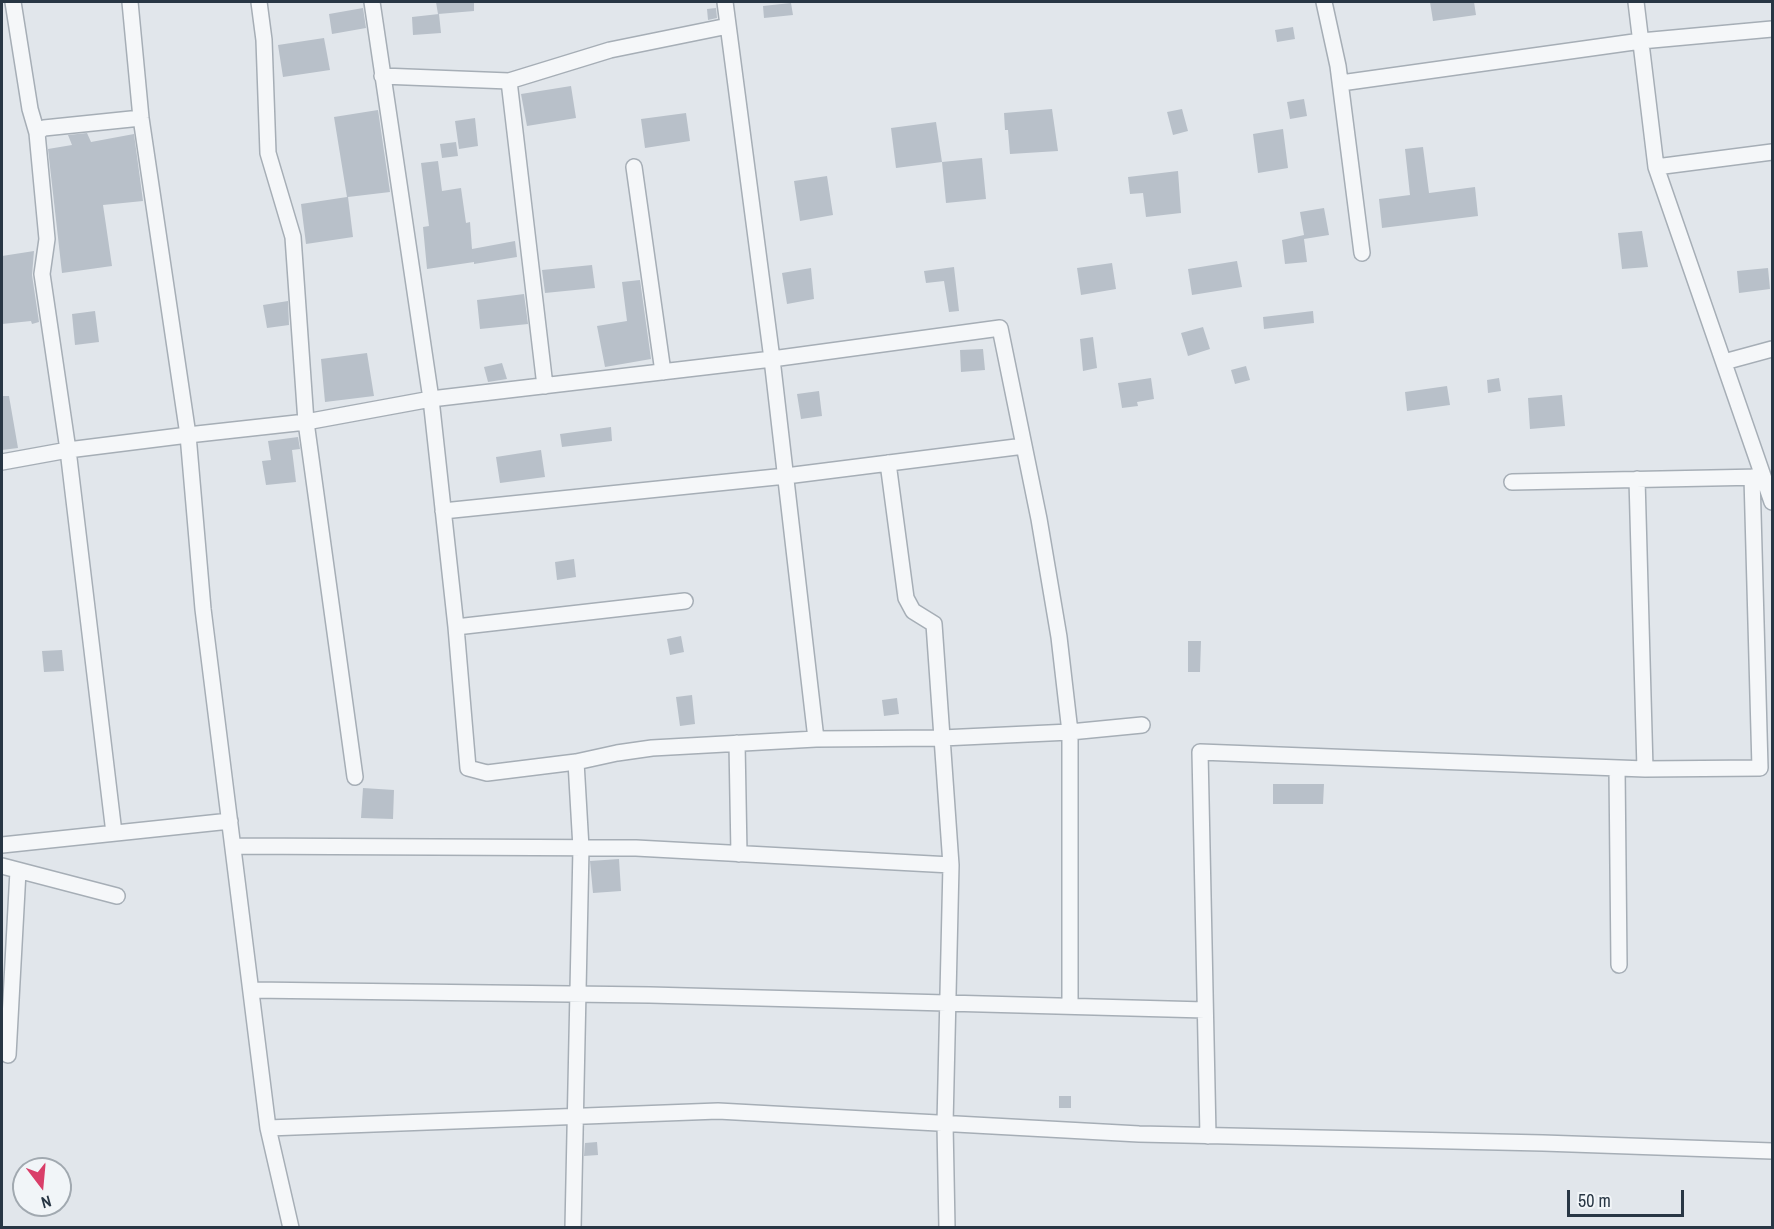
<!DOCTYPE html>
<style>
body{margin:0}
#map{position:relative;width:1774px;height:1229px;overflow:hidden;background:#e1e6eb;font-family:"Archivo Narrow",sans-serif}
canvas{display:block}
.frame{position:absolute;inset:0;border:3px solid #283644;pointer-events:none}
.north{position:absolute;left:12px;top:1157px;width:60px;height:60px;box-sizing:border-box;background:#f1f5f8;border:2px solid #a1a9b0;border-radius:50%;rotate:164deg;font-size:16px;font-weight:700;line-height:24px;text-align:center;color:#283644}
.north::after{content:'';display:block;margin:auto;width:21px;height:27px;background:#d93e69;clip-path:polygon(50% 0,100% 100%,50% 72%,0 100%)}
.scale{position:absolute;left:1567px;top:1190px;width:117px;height:27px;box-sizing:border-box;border:3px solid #283644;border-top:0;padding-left:8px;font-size:18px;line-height:21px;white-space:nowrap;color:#283644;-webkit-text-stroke:4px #f1f5f8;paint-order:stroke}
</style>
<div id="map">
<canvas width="1774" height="1229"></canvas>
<div class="frame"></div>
<div class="north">N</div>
<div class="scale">50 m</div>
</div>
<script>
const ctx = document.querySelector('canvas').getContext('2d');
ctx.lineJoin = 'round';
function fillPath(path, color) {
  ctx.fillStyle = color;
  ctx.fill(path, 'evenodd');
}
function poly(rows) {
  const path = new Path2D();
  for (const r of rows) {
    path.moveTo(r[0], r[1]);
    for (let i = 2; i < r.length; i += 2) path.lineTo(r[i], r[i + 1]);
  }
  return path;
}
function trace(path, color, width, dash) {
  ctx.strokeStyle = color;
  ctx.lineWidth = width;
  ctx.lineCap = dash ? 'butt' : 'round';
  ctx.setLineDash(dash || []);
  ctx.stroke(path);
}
fillPath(poly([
 [436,2,474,2,474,11,438,14],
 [1430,2,1474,2,1476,15,1433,21],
 [791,3,793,15,764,18,763,6],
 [363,8,366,28,332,34,329,14],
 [716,8,717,18,708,20,707,9],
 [439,14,441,33,413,35,412,17],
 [1293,27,1295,39,1277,42,1275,30],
 [324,38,330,70,283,77,278,45],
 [571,86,576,118,527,126,521,94],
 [1304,99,1307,116,1290,119,1287,102],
 [1052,109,1058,151,1010,154,1008,130,1005,130,1004,113],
 [1182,109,1188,131,1173,135,1167,112],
 [378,110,390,192,348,197,353,237,306,244,301,204,347,197,334,117],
 [686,113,690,141,645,148,641,119],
 [475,118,478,146,459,149,455,121],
 [936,122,942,162,896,168,891,128],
 [1283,129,1288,168,1258,173,1253,134],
 [87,133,91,142,134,134,143,201,103,205,112,266,62,273,48,149,72,145,68,135],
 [456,142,458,156,442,158,440,144],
 [1423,147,1429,193,1475,187,1478,216,1382,228,1379,199,1410,195,1405,149],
 [982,158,986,199,946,203,942,162],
 [438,161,442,191,461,188,466,223,470,222,472,249,515,241,517,257,474,264,474,262,427,269,423,227,429,226,421,163],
 [1178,171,1181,213,1146,217,1143,193,1130,194,1128,177],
 [827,176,833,215,800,221,794,181],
 [1324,208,1329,235,1304,239,1307,262,1285,264,1282,240,1304,235,1300,212],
 [1642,231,1648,267,1622,269,1618,233],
 [34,251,32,275,39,322,32,324,31,321,2,324,2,256],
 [1237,261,1242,287,1192,295,1188,269],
 [1112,263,1116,289,1081,295,1077,268],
 [592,265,595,288,545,293,542,270],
 [954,267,959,311,949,312,944,281,926,283,924,271],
 [811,268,814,299,787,304,782,273],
 [1768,268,1770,289,1739,293,1737,271],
 [640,280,651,359,605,367,597,326,627,321,622,282],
 [524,294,528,324,480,329,477,300],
 [288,301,289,325,267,328,263,305],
 [95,311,99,342,75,345,72,314],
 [1313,311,1314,323,1264,329,1263,317],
 [1203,327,1210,349,1188,356,1181,333],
 [1093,337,1097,368,1083,371,1080,339],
 [983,349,985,370,961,372,960,350],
 [367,353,374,396,325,402,321,359],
 [502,363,507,379,488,382,484,367],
 [1246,366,1250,380,1235,384,1231,370],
 [1151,378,1154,399,1137,402,1138,406,1122,408,1118,383],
 [1499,378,1501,391,1488,393,1487,380],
 [1447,386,1450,405,1407,411,1405,392],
 [819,391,822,416,801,419,797,394],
 [1562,395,1565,426,1530,429,1528,398],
 [2,396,9,396,18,448,2,450],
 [611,427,612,441,562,447,560,434],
 [298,437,300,449,292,450,296,482,266,485,262,461,271,460,268,441],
 [541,450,545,477,500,483,496,457],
 [574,559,576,577,557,580,555,562],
 [681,636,684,652,670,655,667,639],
 [1188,641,1201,641,1200,672,1188,672],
 [62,650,64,671,44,672,42,651],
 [692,695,695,724,680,726,676,697],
 [897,698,899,714,884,716,882,700],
 [1273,784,1324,784,1323,804,1273,804],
 [363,788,394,790,393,819,361,818],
 [619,859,621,891,593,893,590,861],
 [1059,1096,1071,1096,1071,1108,1059,1108],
 [597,1142,598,1155,584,1156,585,1143]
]), '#b8c0c9');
const street = poly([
 [13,2,30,109,37,133],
 [130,2,141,118,188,435,203,609,268,1128,291,1228],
 [259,2,264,40,268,153,293,237,306,422,355,777],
 [372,2,431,399,456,627,468,768,487,773,576,762,617,753,652,748,816,739,942,738,1070,732,1142,725],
 [725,2,772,359,816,739],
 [1324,2,1338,66,1362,253],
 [1636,2,1656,167,1772,502],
 [382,76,509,81,610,50,728,26],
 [509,81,545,386],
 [1341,83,1641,41,1772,29],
 [634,167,663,372],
 [1656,167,1772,152],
 [1724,362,1772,349],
 [2,462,68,450,188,435,306,422,431,399,772,359,1000,328,1039,519,1059,637,1070,732,1070,1006],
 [888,463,906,598,913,611,934,624,951,865,945,1124,947,1228],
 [1637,479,1645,769],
 [1512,482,1761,477],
 [443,511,786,476,1024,446],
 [456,627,685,601],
 [737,743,739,854],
 [1617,768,1619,965],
 [114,833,68,450,42,274,47,239,37,133,44,128,141,118],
 [2,845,230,821],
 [233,846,636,848,951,865],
 [2,866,117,896],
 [251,990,650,995,1205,1010],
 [8,1055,18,871],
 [268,1128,718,1111,1139,1134,1543,1143,1772,1151],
 [1208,1136,1200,752,1645,769,1760,768,1752,477],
 [573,1228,581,848,576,762]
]);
trace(street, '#a6aeb6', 18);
trace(street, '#f5f7f9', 15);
</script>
